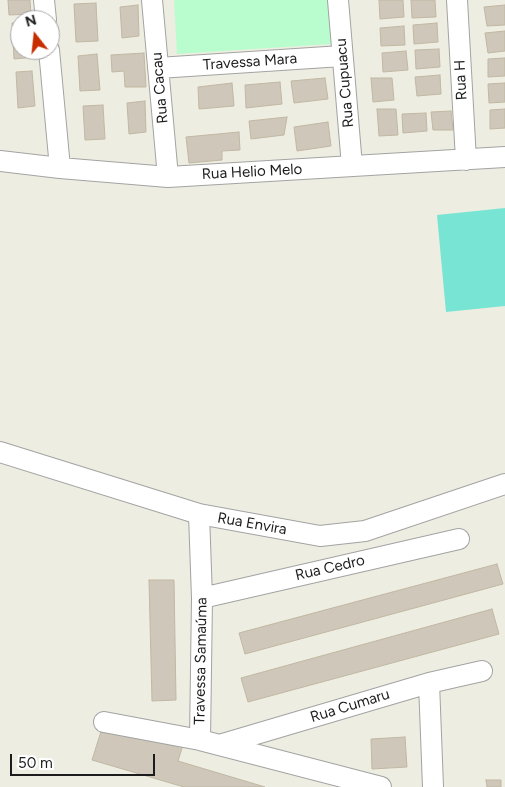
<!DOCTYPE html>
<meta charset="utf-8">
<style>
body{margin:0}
#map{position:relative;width:505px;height:787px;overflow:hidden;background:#eeede1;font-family:Figtree,sans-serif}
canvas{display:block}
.north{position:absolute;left:10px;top:10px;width:50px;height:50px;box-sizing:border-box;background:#fff;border:1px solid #a4a4a4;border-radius:50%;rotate:344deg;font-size:14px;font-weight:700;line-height:20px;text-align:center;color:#1c1c1c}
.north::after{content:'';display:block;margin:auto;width:18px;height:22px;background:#c82d00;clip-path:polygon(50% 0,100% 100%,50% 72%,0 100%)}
.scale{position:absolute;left:10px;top:754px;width:145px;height:22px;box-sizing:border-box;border:2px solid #1c1c1c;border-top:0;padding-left:6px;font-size:15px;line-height:18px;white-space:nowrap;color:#1c1c1c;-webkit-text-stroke:4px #fff;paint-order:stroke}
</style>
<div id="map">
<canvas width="505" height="787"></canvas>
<div class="north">N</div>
<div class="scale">50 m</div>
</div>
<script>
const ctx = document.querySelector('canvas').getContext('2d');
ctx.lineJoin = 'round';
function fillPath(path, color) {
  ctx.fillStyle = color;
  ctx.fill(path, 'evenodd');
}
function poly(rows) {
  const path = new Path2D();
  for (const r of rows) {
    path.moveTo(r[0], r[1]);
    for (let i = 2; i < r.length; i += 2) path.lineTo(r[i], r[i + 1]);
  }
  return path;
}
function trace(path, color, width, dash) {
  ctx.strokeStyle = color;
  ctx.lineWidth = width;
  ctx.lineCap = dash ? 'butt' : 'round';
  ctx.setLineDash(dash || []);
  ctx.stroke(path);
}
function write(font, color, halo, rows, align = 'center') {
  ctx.font = font + ' Figtree,sans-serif';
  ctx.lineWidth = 5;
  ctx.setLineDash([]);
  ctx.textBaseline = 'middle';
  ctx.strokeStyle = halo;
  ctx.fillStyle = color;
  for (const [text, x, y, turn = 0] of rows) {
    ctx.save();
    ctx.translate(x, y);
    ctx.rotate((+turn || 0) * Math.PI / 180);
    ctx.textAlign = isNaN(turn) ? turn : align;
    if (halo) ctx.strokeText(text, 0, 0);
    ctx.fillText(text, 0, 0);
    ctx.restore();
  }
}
fillPath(poly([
 [174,0,329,0,332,44,177,54]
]), '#b9fdce');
fillPath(poly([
 [505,208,505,306,446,312,437,215]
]), '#78e4d3');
const building = poly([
 [8,0,30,0,31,14,9,15,8,0],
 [379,0,403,0,404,17,380,19,379,0],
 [411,0,435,0,436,17,412,18,411,0],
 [96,3,98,41,76,42,74,4,96,3],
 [138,5,139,36,122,38,120,7,138,5],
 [505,5,505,25,487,26,484,7,505,5],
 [20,22,20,50,35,50,36,57,14,59,12,23,20,22],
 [437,23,438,42,414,44,413,25,437,23],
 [404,26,405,45,381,46,380,28,404,26],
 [505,31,505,51,488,53,485,33,505,31],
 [439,49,440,67,416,69,415,50,439,49],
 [406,51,408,70,383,72,382,53,406,51],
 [144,53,146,87,125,87,124,71,112,72,111,55,144,53],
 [97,54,100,90,80,91,78,56,97,54],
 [505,58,505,76,488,77,488,59,505,58],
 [32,71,35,106,18,108,16,72,32,71],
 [440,75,441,94,417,96,415,77,440,75],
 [325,78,328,99,294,103,291,81,325,78],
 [371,78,392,78,394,100,373,102,371,78],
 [280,82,282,104,246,108,245,85,280,82],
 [232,83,234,106,199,109,198,87,232,83],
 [505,83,505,102,489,103,488,84,505,83],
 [145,101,146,132,129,134,127,103,145,101],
 [103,105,105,139,85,140,83,106,103,105],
 [377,109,396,109,398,135,379,136,377,109],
 [505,109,505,128,490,129,490,110,505,109],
 [451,111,453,130,433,130,431,112,451,111],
 [426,113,427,131,403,133,402,114,426,113],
 [287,117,284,135,251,139,249,121,287,117],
 [328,122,331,146,297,151,294,127,328,122],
 [239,132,240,150,222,151,222,160,189,163,186,137,239,132],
 [497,564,503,584,245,654,239,633,497,564],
 [149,580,174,580,176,700,152,701,149,580],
 [492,609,499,634,248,702,241,678,492,609],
 [104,722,183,745,178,761,265,787,184,787,92,760,104,722],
 [405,737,407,767,372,769,371,739,405,737],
 [486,780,501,780,501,787,487,787,486,780]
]);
fillPath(building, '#cec7ba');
trace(building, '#c1b7a2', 1);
const street = poly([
 [44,0,46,20],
 [152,0,168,177],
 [338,0,352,166],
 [457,0,466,160],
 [49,50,60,168],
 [158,68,342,56],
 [0,161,60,168,168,177,505,157],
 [0,452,199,514,320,536,365,531,505,484],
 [199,514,202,598,200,740],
 [202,598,459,539],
 [429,683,433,787],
 [104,722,200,740,381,787],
 [219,745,429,683,482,671]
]);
trace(street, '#a3a3a3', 22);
trace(street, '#fff', 20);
write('15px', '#1c1c1c', '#fff', [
 ["Travessa Mara",250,62,-4],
 ["Rua H",461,80,-93],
 ["Rua Cupuacu",345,83,-95],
 ["Rua Cacau",160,88,-95],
 ["Rua Helio Melo",252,172,-3],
 ["Rua Envira",252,524,10],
 ["Rua Cedro",330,568,-13],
 ["Travessa Samaúma",201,661,-89],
 ["Rua Cumaru",350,706,-17]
]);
</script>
